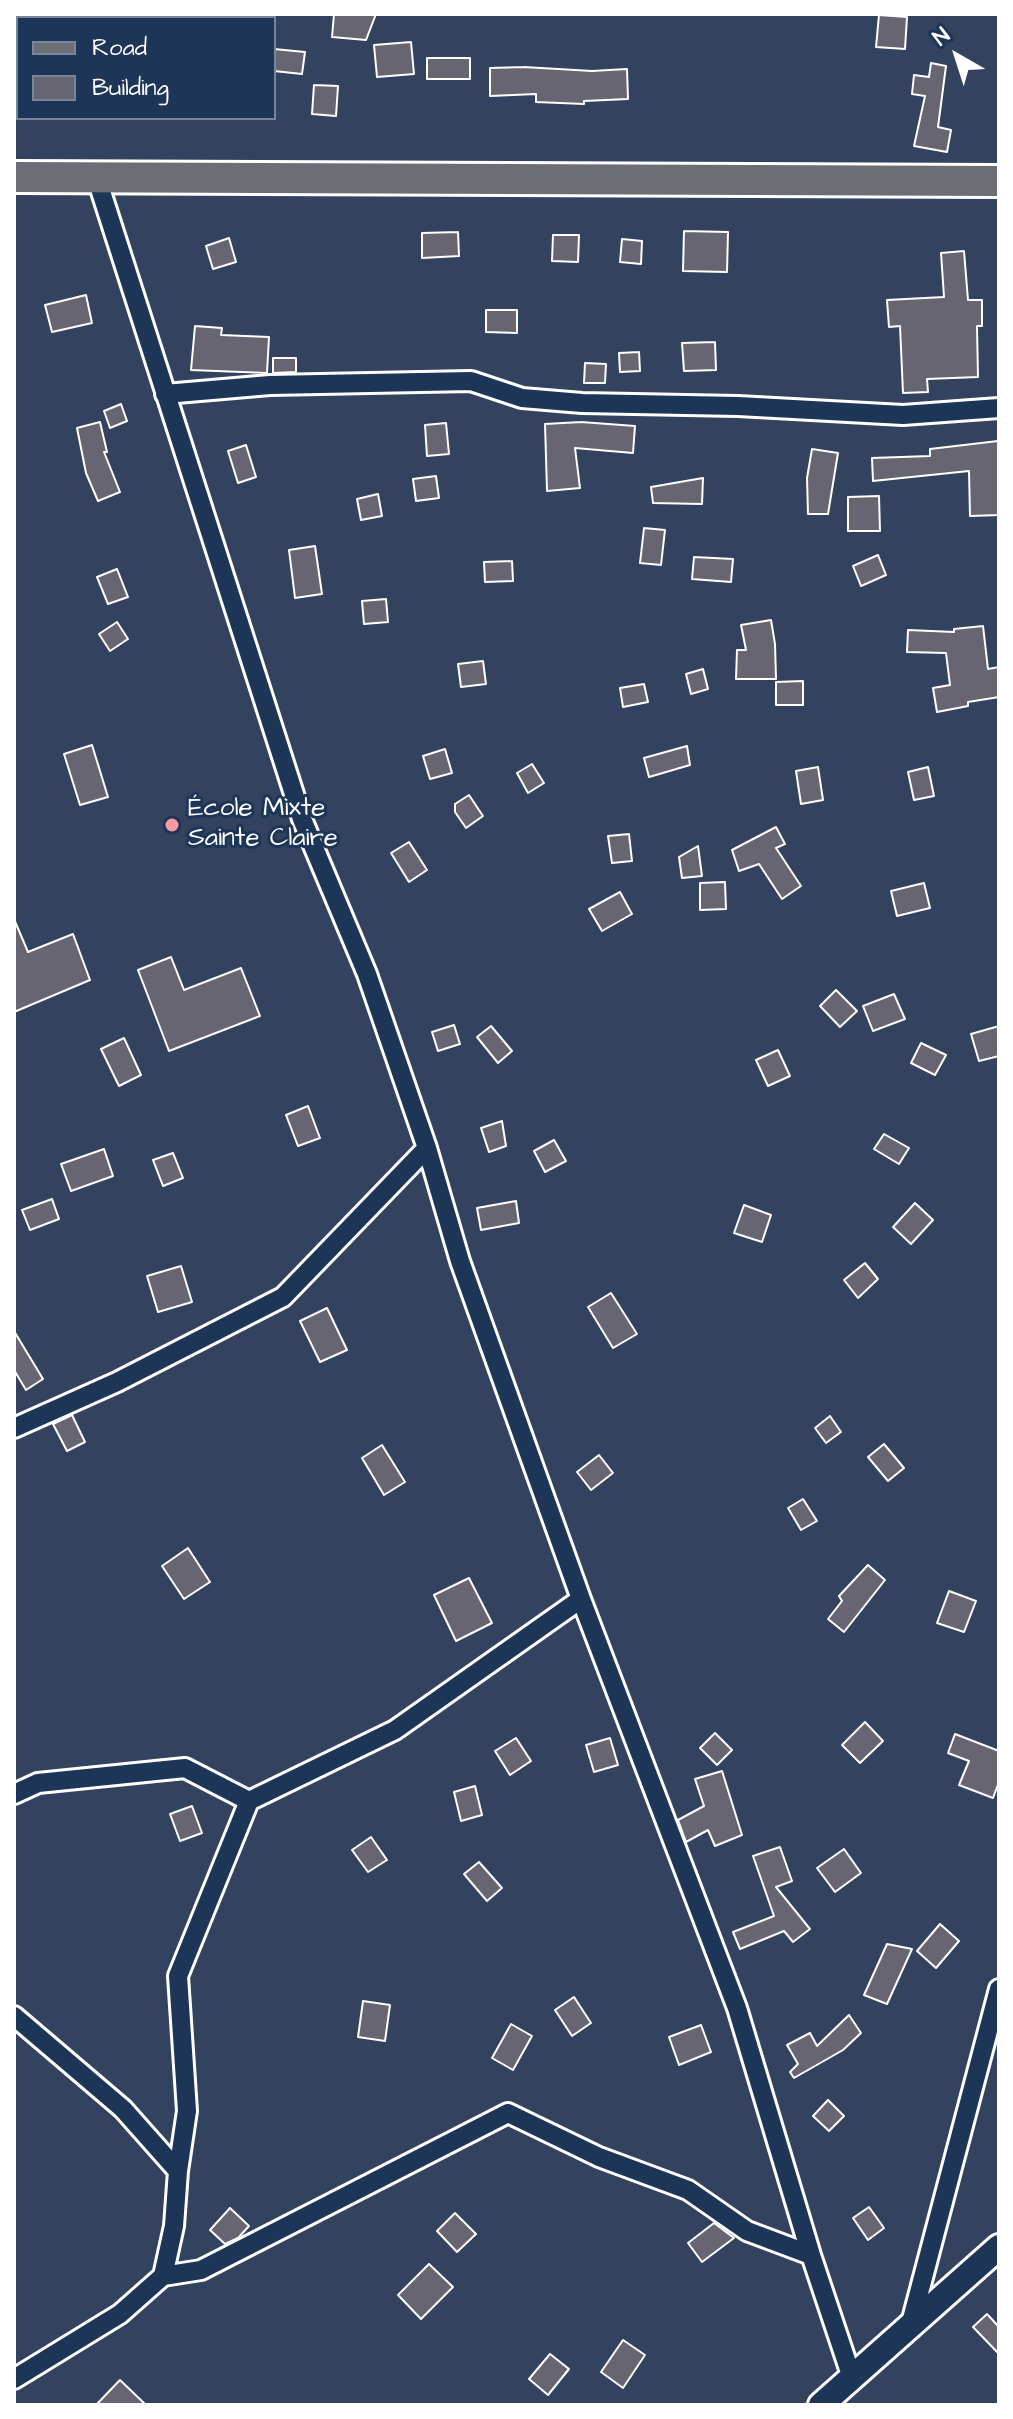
<!DOCTYPE html>
<meta charset="utf-8">
<style>
body{margin:0}
#map{position:relative;width:1013px;height:2419px;overflow:hidden;background:#33435f;font-family:"Architects Daughter",sans-serif}
canvas{display:block}
.frame{position:absolute;inset:0;border:16px solid #fff;pointer-events:none}
.legend{position:absolute;left:16px;top:16px;width:260px;height:104px;box-sizing:border-box;background:#1d3557;border:2px solid #77869a;margin:0;padding:10px 14px;list-style:none;font-size:24px;color:#fff}
.legend li{display:flex;align-items:center;gap:16px;height:40px}
.legend b{width:40px;border:2px solid #77869a}
.north{position:absolute;left:917px;top:16px;width:80px;height:80px;-webkit-text-stroke:6px #1d3557;paint-order:stroke;rotate:321deg;font-size:22px;font-weight:700;line-height:32px;text-align:center;color:#fff}
.north::after{content:'';display:block;margin:auto;width:28px;height:36px;background:#fff;clip-path:polygon(50% 0,100% 100%,50% 72%,0 100%)}
</style>
<div id="map">
<canvas width="1013" height="2419"></canvas>
<div class="frame"></div>
<ul class="legend">
<li><b style="height:10px;background:#6b6f75"></b>Road</li>
<li><b style="height:22px;background:#666571"></b>Building</li>
</ul>
<div class="north">N</div>
</div>
<script>
const ctx = document.querySelector('canvas').getContext('2d');
ctx.lineJoin = 'round';
function fillPath(path, color) {
  ctx.fillStyle = color;
  ctx.fill(path, 'evenodd');
}
function poly(rows) {
  const path = new Path2D();
  for (const r of rows) {
    path.moveTo(r[0], r[1]);
    for (let i = 2; i < r.length; i += 2) path.lineTo(r[i], r[i + 1]);
  }
  return path;
}
function trace(path, color, width, dash) {
  ctx.strokeStyle = color;
  ctx.lineWidth = width;
  ctx.lineCap = dash ? 'butt' : 'round';
  ctx.setLineDash(dash || []);
  ctx.stroke(path);
}
function write(font, color, halo, rows, align = 'center') {
  ctx.font = font + ' "Architects Daughter",sans-serif';
  ctx.lineWidth = 6;
  ctx.setLineDash([]);
  ctx.textBaseline = 'middle';
  ctx.strokeStyle = halo;
  ctx.fillStyle = color;
  for (const [text, x, y, turn = 0] of rows) {
    ctx.save();
    ctx.translate(x, y);
    ctx.rotate((+turn || 0) * Math.PI / 180);
    ctx.textAlign = isNaN(turn) ? turn : align;
    if (halo) ctx.strokeText(text, 0, 0);
    ctx.fillText(text, 0, 0);
    ctx.restore();
  }
}
const building = poly([
 [334,14,376,14,366,40,332,37,334,14],
 [879,15,907,17,905,49,876,47,879,15],
 [411,42,414,74,377,77,374,45,411,42],
 [274,49,305,52,302,74,274,71,274,49],
 [427,58,470,58,470,79,427,79,427,58],
 [931,63,946,66,938,127,951,130,947,152,914,146,925,96,912,94,914,75,929,77,931,63],
 [524,67,592,71,627,69,628,99,584,101,584,104,536,102,536,94,490,96,490,68,524,67],
 [314,85,338,86,336,116,312,114,314,85],
 [684,231,728,232,727,272,683,271,684,231],
 [458,232,459,256,422,258,422,233,458,232],
 [553,235,579,235,578,262,552,261,553,235],
 [229,238,236,262,213,269,206,246,229,238],
 [622,239,642,241,641,264,620,262,622,239],
 [964,251,968,300,982,300,982,326,977,326,978,377,927,379,928,392,903,393,900,326,889,327,887,300,944,297,941,253,964,251],
 [86,295,92,323,52,332,45,305,86,295],
 [486,310,517,310,517,333,486,332,486,310],
 [195,326,222,328,221,335,269,337,267,373,191,370,195,326],
 [715,342,716,370,684,371,682,343,715,342],
 [639,352,640,371,620,372,619,353,639,352],
 [273,358,296,358,296,372,273,373,273,358],
 [585,363,606,364,605,383,584,383,585,363],
 [121,404,127,421,110,428,104,411,121,404],
 [100,422,107,452,104,452,120,492,98,501,86,473,77,428,100,422],
 [581,422,635,426,633,453,575,448,580,488,547,491,545,424,581,422],
 [446,423,449,454,427,456,425,425,446,423],
 [998,441,999,515,970,516,969,471,873,481,872,458,930,456,930,449,998,441],
 [246,445,256,477,238,483,228,451,246,445],
 [812,449,838,453,828,514,808,514,807,478,812,449],
 [436,476,439,498,416,501,413,479,436,476],
 [703,478,702,504,653,503,651,487,703,478],
 [378,494,382,516,361,520,357,499,378,494],
 [879,496,880,531,848,531,848,497,879,496],
 [644,528,665,530,661,565,640,563,644,528],
 [315,546,322,594,295,598,289,550,315,546],
 [878,555,886,575,861,586,853,566,878,555],
 [694,557,733,559,731,582,692,579,694,557],
 [512,561,513,581,485,582,484,562,512,561],
 [117,569,128,597,108,604,97,577,117,569],
 [386,599,388,622,364,624,362,601,386,599],
 [771,620,775,644,776,679,736,679,737,650,746,650,741,625,771,620],
 [117,622,128,639,110,651,99,634,117,622],
 [983,626,988,669,999,667,999,697,968,702,968,706,937,712,933,688,950,685,946,653,907,652,908,630,954,632,954,629,983,626],
 [483,661,486,684,461,687,458,664,483,661],
 [703,669,708,689,691,694,686,674,703,669],
 [803,681,803,705,776,705,776,682,803,681],
 [644,684,648,702,623,707,620,688,644,684],
 [92,745,108,797,80,805,64,754,92,745],
 [687,746,690,765,649,777,644,758,687,746],
 [445,749,452,773,430,779,423,756,445,749],
 [532,764,544,783,528,793,517,773,532,764],
 [818,767,823,800,801,804,796,771,818,767],
 [928,767,934,796,914,800,908,772,928,767],
 [469,795,483,816,466,828,455,812,455,804,469,795],
 [776,827,785,844,776,848,801,886,782,899,759,864,739,871,732,850,776,827],
 [629,834,632,861,612,863,608,836,629,834],
 [409,842,427,870,409,882,391,853,409,842],
 [698,846,702,876,682,878,679,857,698,846],
 [725,882,726,909,700,910,700,883,725,882],
 [924,883,930,908,897,916,891,891,924,883],
 [620,892,632,914,602,931,589,909,620,892],
 [14,919,28,952,73,934,90,980,14,1012,14,919],
 [171,957,184,990,241,968,260,1016,169,1051,138,970,171,957],
 [836,990,857,1011,840,1027,820,1006,836,990],
 [894,994,905,1019,873,1031,863,1006,894,994],
 [454,1025,460,1044,438,1051,432,1032,454,1025],
 [491,1026,512,1051,498,1063,477,1037,491,1026],
 [999,1026,999,1056,979,1061,971,1034,999,1026],
 [124,1038,141,1075,119,1086,101,1049,124,1038],
 [921,1043,946,1055,935,1075,911,1063,921,1043],
 [778,1050,790,1076,768,1086,756,1060,778,1050],
 [308,1106,320,1138,298,1146,286,1115,308,1106],
 [502,1121,506,1146,489,1152,481,1128,502,1121],
 [884,1134,909,1148,899,1164,874,1149,884,1134],
 [554,1140,566,1161,545,1172,534,1151,554,1140],
 [104,1149,113,1176,71,1191,61,1164,104,1149],
 [173,1153,183,1178,163,1186,153,1160,173,1153],
 [52,1199,59,1219,30,1230,22,1210,52,1199],
 [516,1201,519,1223,481,1230,477,1208,516,1201],
 [915,1203,933,1220,911,1244,893,1227,915,1203],
 [744,1205,771,1215,762,1242,734,1233,744,1205],
 [865,1263,878,1279,858,1298,844,1280,865,1263],
 [181,1266,192,1302,158,1312,147,1276,181,1266],
 [611,1293,637,1334,613,1348,588,1307,611,1293],
 [327,1308,347,1350,320,1362,300,1321,327,1308],
 [14,1331,43,1379,26,1390,14,1370,14,1331],
 [72,1415,85,1442,67,1451,53,1424,72,1415],
 [830,1416,841,1432,826,1443,815,1428,830,1416],
 [884,1444,904,1468,888,1481,868,1457,884,1444],
 [382,1445,405,1482,384,1495,362,1458,382,1445],
 [599,1455,613,1473,591,1490,577,1472,599,1455],
 [803,1499,817,1521,801,1530,788,1508,803,1499],
 [188,1548,210,1582,184,1599,162,1566,188,1548],
 [868,1565,885,1580,844,1632,828,1619,842,1601,839,1596,868,1565],
 [469,1578,492,1623,456,1641,434,1595,469,1578],
 [949,1591,976,1601,964,1632,937,1623,949,1591],
 [865,1722,883,1741,860,1763,842,1745,865,1722],
 [715,1733,732,1750,717,1765,700,1748,715,1733],
 [955,1734,999,1751,999,1782,993,1798,959,1785,969,1761,948,1753,955,1734],
 [516,1738,531,1761,510,1775,495,1751,516,1738],
 [610,1738,618,1765,594,1772,586,1745,610,1738],
 [722,1771,742,1835,715,1846,708,1830,686,1842,678,1820,704,1806,695,1779,722,1771],
 [475,1786,482,1815,461,1821,454,1792,475,1786],
 [192,1806,202,1833,180,1841,170,1814,192,1806],
 [371,1837,387,1860,368,1872,352,1850,371,1837],
 [780,1847,792,1881,776,1887,810,1929,793,1942,784,1931,740,1949,733,1932,774,1916,753,1856,780,1847],
 [844,1849,861,1873,835,1892,817,1868,844,1849],
 [479,1862,502,1888,487,1901,464,1874,479,1862],
 [940,1924,959,1941,936,1968,917,1951,940,1924],
 [887,1944,912,1949,887,2004,864,1995,887,1944],
 [574,1997,591,2023,572,2036,555,2010,574,1997],
 [363,2001,390,2005,385,2041,358,2037,363,2001],
 [849,2015,861,2033,843,2050,794,2078,790,2072,798,2064,787,2045,810,2033,817,2046,849,2015],
 [511,2024,532,2036,513,2070,492,2058,511,2024],
 [701,2025,711,2052,679,2065,669,2037,701,2025],
 [828,2100,844,2116,829,2131,813,2116,828,2100],
 [869,2207,884,2228,868,2240,853,2218,869,2207],
 [230,2208,249,2226,238,2238,225,2244,210,2230,230,2208],
 [455,2213,476,2234,457,2252,437,2231,455,2213],
 [714,2223,734,2238,702,2262,688,2243,714,2223],
 [429,2264,453,2287,421,2319,398,2295,429,2264],
 [987,2314,999,2327,999,2354,973,2327,987,2314],
 [623,2340,645,2355,623,2388,601,2372,623,2340],
 [550,2354,569,2369,548,2395,529,2379,550,2354],
 [120,2380,146,2405,96,2405,120,2380]
]);
fillPath(building, '#666571');
trace(building, '#fff', 2);
const minor = poly([
 [96,176,302,819,367,974,427,1148,460,1261,581,1599,737,2008,811,2255,852,2378],
 [165,394,270,385,471,381,522,398,582,403,738,406,903,415,999,408],
 [14,1428,117,1382,283,1297,427,1148],
 [14,1794,38,1783,185,1768,249,1801],
 [14,2016,123,2109,178,2171],
 [163,2276,201,2270,508,2113,599,2157,688,2190,747,2231,811,2255],
 [911,2323,999,1989],
 [14,2379,120,2314,163,2276,174,2226,178,2171,187,2111,178,1976,249,1801,395,1730,581,1599]
]);
const tertiary = poly([
 [821,2405,999,2247]
]);
const primary = poly([
 [14,177,999,181]
]);
trace(minor, '#fff', 24);
trace(tertiary, '#fff', 30);
trace(primary, '#fff', 36);
trace(minor, '#1d3557', 18);
trace(tertiary, '#1d3557', 24);
trace(primary, '#6b6f75', 30);
for (const [x, y, r, color] of [
 [172,825,8,"#ff9aa2"]
]) {
  const dot = new Path2D();
  dot.arc(x, y, r, 0, 2 * Math.PI);
  ctx.fillStyle = color;
  ctx.fill(dot);
  trace(dot, '#1d3557', 3);
}
write('26px', '#fff', '#1d3557', [
 ["École Mixte",188,810],
 ["Sainte Claire",188,840]
], 'left');
</script>
